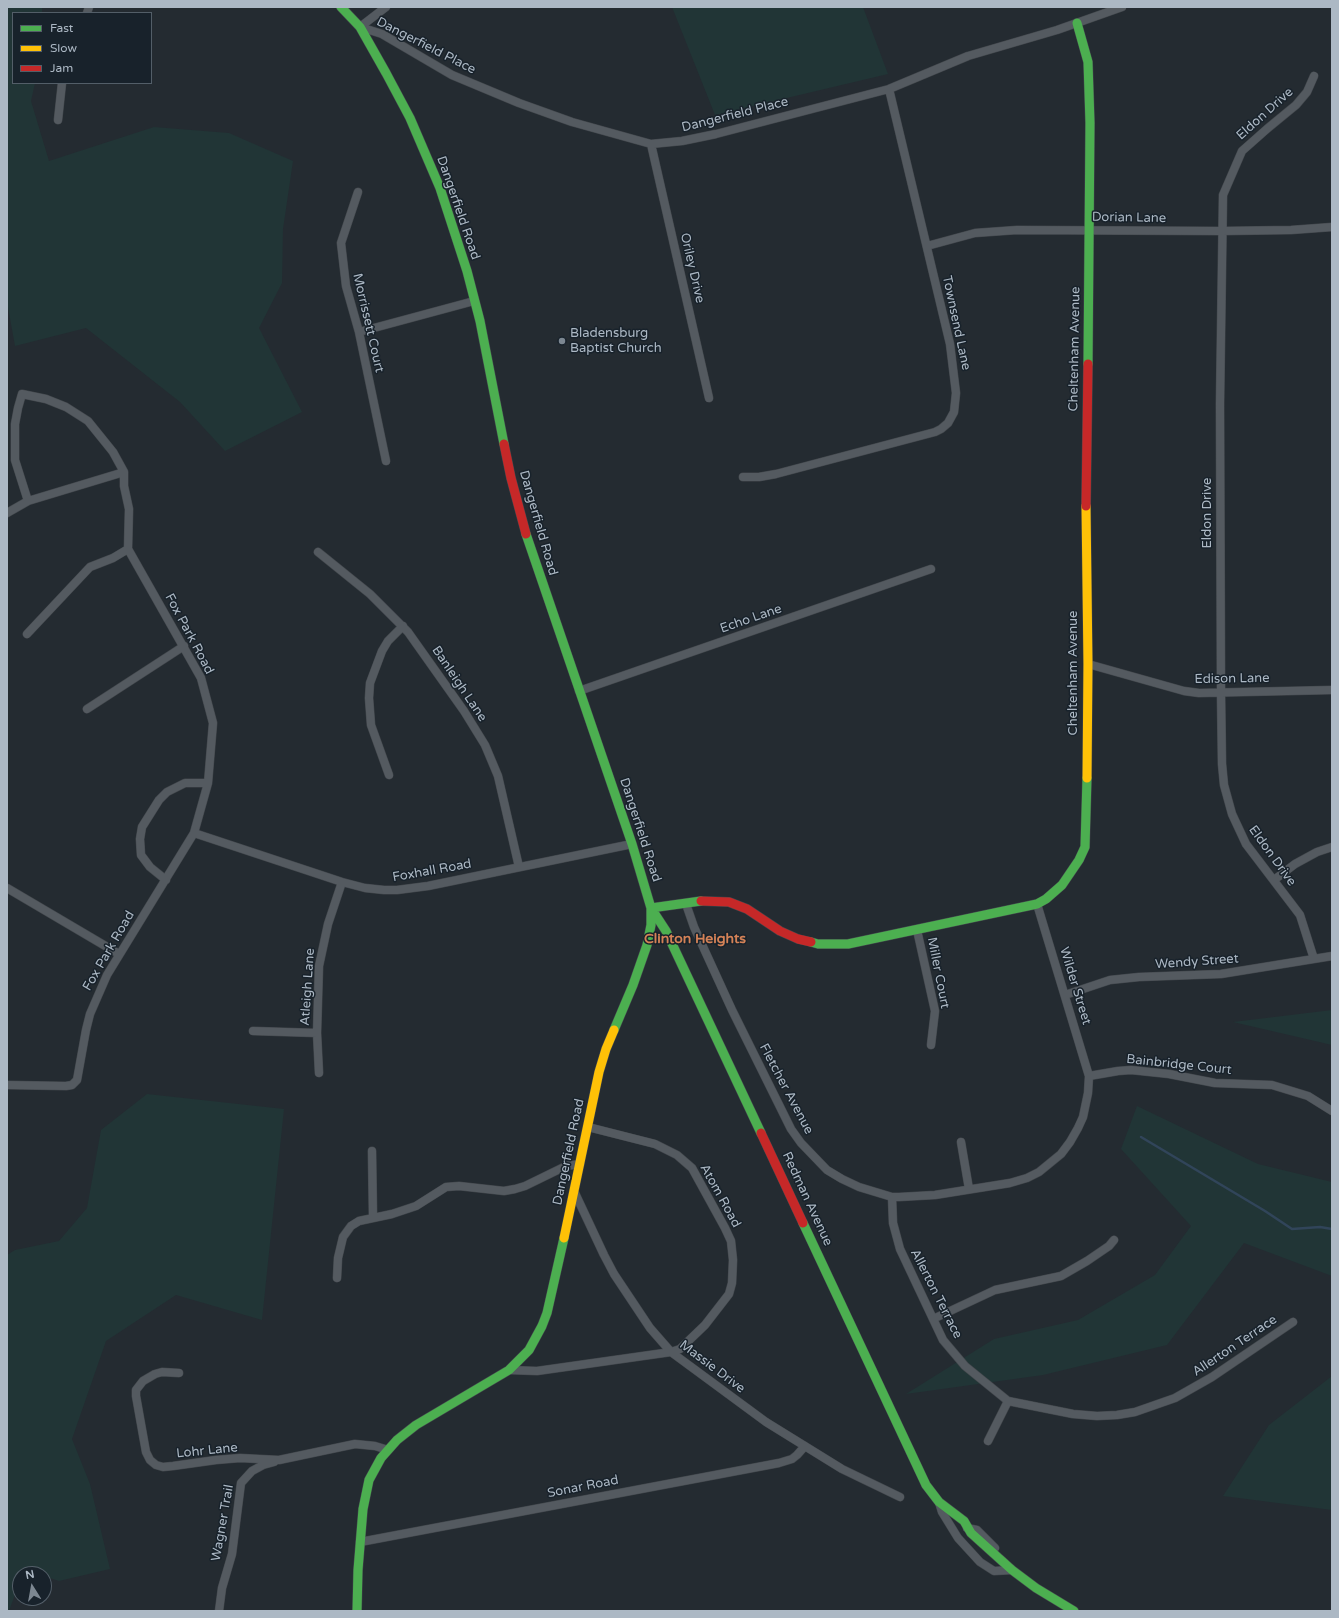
<!DOCTYPE html>
<style>
body{margin:0}
#map{position:relative;width:1339px;height:1618px;overflow:hidden;background:#242b31;font-family:"Varela Round",sans-serif}
canvas{display:block}
.frame{position:absolute;inset:0;border:8px solid #acb8c4;pointer-events:none}
.legend{position:absolute;left:12px;top:12px;width:140px;height:72px;box-sizing:border-box;background:#18222b;border:1px solid #535e68;margin:0;padding:5px 7px;list-style:none;font-size:12px;color:#acb8c4}
.legend li{display:flex;align-items:center;gap:8px;height:20px}
.legend b{width:20px;border:1px solid #535e68}
.north{position:absolute;left:12px;top:1566px;width:40px;height:40px;box-sizing:border-box;background:#18222b;border:1px solid #535e68;border-radius:50%;rotate:349deg;font-size:11px;font-weight:700;line-height:16px;text-align:center;color:#acb8c4}
.north::after{content:'';display:block;margin:auto;width:14px;height:18px;background:#7c8791;clip-path:polygon(50% 0,100% 100%,50% 72%,0 100%)}
</style>
<div id="map">
<canvas width="1339" height="1618"></canvas>
<div class="frame"></div>
<ul class="legend">
<li><b style="height:5px;background:#4caf50"></b>Fast</li>
<li><b style="height:5px;background:#ffc107"></b>Slow</li>
<li><b style="height:5px;background:#c62828"></b>Jam</li>
</ul>
<div class="north">N</div>
</div>
<script>
const ctx = document.querySelector('canvas').getContext('2d');
ctx.lineJoin = 'round';
function fillPath(path, color) {
  ctx.fillStyle = color;
  ctx.fill(path, 'evenodd');
}
function poly(rows) {
  const path = new Path2D();
  for (const r of rows) {
    path.moveTo(r[0], r[1]);
    for (let i = 2; i < r.length; i += 2) path.lineTo(r[i], r[i + 1]);
  }
  return path;
}
function trace(path, color, width, dash) {
  ctx.strokeStyle = color;
  ctx.lineWidth = width;
  ctx.lineCap = dash ? 'butt' : 'round';
  ctx.setLineDash(dash || []);
  ctx.stroke(path);
}
function write(font, color, halo, rows, align = 'center') {
  ctx.font = font + ' "Varela Round",sans-serif';
  ctx.lineWidth = 3;
  ctx.setLineDash([]);
  ctx.textBaseline = 'middle';
  ctx.strokeStyle = halo;
  ctx.fillStyle = color;
  for (const [text, x, y, turn = 0] of rows) {
    ctx.save();
    ctx.translate(x, y);
    ctx.rotate((+turn || 0) * Math.PI / 180);
    ctx.textAlign = isNaN(turn) ? turn : align;
    if (halo) ctx.strokeText(text, 0, 0);
    ctx.fillText(text, 0, 0);
    ctx.restore();
  }
}
fillPath(poly([
 [7,7,42,7,42,13,13,13,13,83,35,83,31,101,49,161,154,127,229,133,293,161,283,229,282,283,259,328,302,412,225,451,180,402,86,328,15,346,7,302],
 [672,7,863,7,888,74,715,115],
 [1332,1010,1332,1045,1233,1022],
 [147,1094,284,1109,262,1320,176,1295,106,1341,72,1439,90,1484,110,1569,59,1581,44,1576,44,1574,39,1574,24,1569,23,1574,20,1574,20,1581,9,1611,7,1611,7,1255,15,1250,59,1241,87,1208,101,1130],
 [1137,1106,1258,1164,1332,1182,1332,1276,1244,1243,1167,1345,1043,1375,906,1394,994,1339,1078,1320,1155,1275,1191,1226,1121,1149],
 [1332,1376,1332,1510,1223,1496,1269,1425]
]), '#213536');
trace(poly([
 [1141,1137,1265,1211,1292,1229,1320,1227,1332,1229]
]), '#31455a', 2.5);
const street = poly([
 [87,13,89,7],
 [360,27,382,34,452,75,519,103,572,122,651,144,682,141,716,134,889,89,968,56,1057,30,1122,7],
 [360,27,386,7],
 [1314,76,1307,92,1296,105,1268,128,1242,151,1223,195,1220,404,1221,693,1222,764,1224,785,1232,814,1246,844,1300,915,1314,959],
 [58,120,62,83],
 [651,144,709,398],
 [358,192,341,243,346,286,359,332,386,461],
 [927,246,975,233,1017,230,1222,231,1291,230,1332,227],
 [359,332,474,301],
 [743,477,759,477,776,474,935,432,941,429,948,423,954,412,956,393,950,344,889,89],
 [7,513,28,501,124,472],
 [318,552,370,594,408,632,464,711,485,745,498,776,519,867],
 [27,634,90,567,113,558,128,549],
 [1088,664,1184,691,1199,693,1332,690],
 [579,691,931,569],
 [87,709,184,646],
 [389,775,371,725,369,698,370,683,382,651,388,641,403,626],
 [194,833,342,882,365,888,384,890,397,890,428,886,632,844],
 [166,880,150,867,141,855,140,839,142,827,159,800,167,792,185,783,208,783],
 [1274,880,1295,864,1317,852,1332,847],
 [7,888,119,954],
 [686,904,694,927,732,1010,791,1129,801,1143,827,1170,842,1179,859,1187,892,1197,899,1197,935,1195,1010,1183,1027,1178,1039,1172,1061,1154,1070,1142,1078,1128,1083,1117,1088,1093,1089,1076,1037,904],
 [917,930,935,1011,931,1045],
 [1065,995,1110,980,1139,977,1221,974,1332,956],
 [253,1031,317,1033],
 [319,1073,317,1033,319,966,328,924,342,882],
 [1089,1076,1118,1071,1131,1070,1169,1074,1215,1083,1272,1085,1308,1096,1332,1111],
 [7,1085,66,1086,72,1085,77,1080,86,1030,90,1014,107,975,194,833,208,783,213,723,201,678,128,549,129,509,124,486,124,472,113,452,88,421,66,407,46,399,22,394,18,408,15,424,15,460,28,501],
 [961,1142,969,1189],
 [372,1151,373,1217],
 [574,1191,604,1255,614,1274,650,1328,671,1352,766,1422,842,1469,900,1497],
 [892,1197,893,1223,900,1249,943,1340,965,1366,1008,1401,1073,1414,1097,1416,1117,1415,1135,1412,1175,1398,1212,1377,1293,1322],
 [337,1278,338,1258,343,1237,351,1226,359,1221,392,1214,416,1206,446,1187,459,1186,504,1191,515,1189,525,1186,566,1166,580,1164],
 [933,1319,995,1290,1061,1276,1087,1261,1109,1246,1114,1240],
 [509,1370,537,1371,671,1352,680,1349,705,1325,729,1294,732,1283,733,1260,731,1241,725,1228,692,1168,677,1155,655,1144,588,1127],
 [179,1373,162,1372,155,1374,143,1381,136,1390,136,1396,146,1452,150,1460,156,1465,163,1467,173,1466,216,1460,240,1458,279,1460,355,1444,375,1446,388,1450],
 [988,1441,1008,1401],
 [939,1502,942,1512,958,1538,980,1562,994,1571,1012,1570,1010,1568],
 [967,1528,977,1530,995,1548],
 [360,1542,779,1463,792,1459,797,1455,805,1446],
 [219,1611,222,1588,232,1554,241,1483,252,1471,263,1465,274,1462]
]);
const fast = poly([
 [341,7,360,27,386,73,410,118,440,188,467,271,480,321,504,444],
 [1077,23,1088,62,1090,123,1088,364],
 [526,534,632,844,651,908,651,925,647,945,633,985,614,1030],
 [701,901,651,908,666,931,761,1133],
 [811,942,818,944,848,944,1037,904,1046,899,1062,885,1079,860,1085,847,1087,778],
 [803,1223,926,1485,939,1502,964,1521,971,1533,1012,1570,1036,1588,1074,1611],
 [357,1611,358,1570,363,1509,369,1480,381,1458,397,1440,416,1425,509,1370,529,1350,542,1326,547,1313,564,1238]
]);
const slow = poly([
 [1086,506,1088,664,1087,778],
 [564,1238,599,1072,606,1049,614,1030]
]);
const jam = poly([
 [504,444,511,478,526,534],
 [1086,506,1088,364],
 [701,901,729,902,747,909,780,931,798,939,811,942],
 [761,1133,803,1223]
]);
trace(street, '#42474c', 9);
trace(fast, '#42474c', 10);
trace(slow, '#42474c', 10);
trace(jam, '#42474c', 10);
trace(street, '#545a60', 8);
trace(fast, '#4caf50', 9);
trace(slow, '#ffc107', 9);
trace(jam, '#c62828', 9);
for (const [x, y, r, color] of [
 [562,341,4,"#7c8791"]
]) {
  const dot = new Path2D();
  dot.arc(x, y, r, 0, 2 * Math.PI);
  ctx.fillStyle = color;
  ctx.fill(dot);
  trace(dot, '#18222b', 1.5);
}
write('13px', '#acb8c4', '#18222b', [
 ["Dangerfield Place",426,46,27],
 ["Eldon Drive",1265,114,-42],
 ["Dangerfield Place",735,115,-14],
 ["Dangerfield Road",458,208,71],
 ["Dorian Lane",1129,218,1],
 ["Oriley Drive",692,268,77],
 ["Morrissett Court",368,323,77],
 ["Townsend Lane",956,323,78],
 ["Cheltenham Avenue",1075,349,-89],
 ["Eldon Drive",1208,513,-90],
 ["Dangerfield Road",538,523,74],
 ["Echo Lane",751,619,-19],
 ["Fox Park Road",189,634,62],
 ["Cheltenham Avenue",1074,673,-90],
 ["Edison Lane",1232,679,-1],
 ["Banleigh Lane",459,684,56],
 ["Dangerfield Road",640,830,72],
 ["Eldon Drive",1272,856,54],
 ["Foxhall Road",432,871,-10],
 ["Fox Park Road",109,951,-60],
 ["Wendy Street",1197,962,-4],
 ["Miller Court",938,973,79],
 ["Wilder Street",1075,986,73],
 ["Atleigh Lane",308,987,-86],
 ["Bainbridge Court",1179,1065,6],
 ["Fletcher Avenue",786,1089,62],
 ["Dangerfield Road",569,1152,-78],
 ["Atom Road",720,1196,61],
 ["Redman Avenue",807,1199,65],
 ["Allerton Terrace",936,1294,63],
 ["Allerton Terrace",1235,1346,-34],
 ["Massie Drive",712,1367,37],
 ["Lohr Lane",207,1451,-6],
 ["Sonar Road",583,1487,-11],
 ["Wagner Trail",223,1523,-80]
]);
write('13px', '#acb8c4', '#18222b', [
 ["Bladensburg",570,334],
 ["Baptist Church",570,349]
], 'left');
write('bold 14px', '#d48257', '#18222b', [
 ["Clinton Heights",695,939]
]);
</script>
